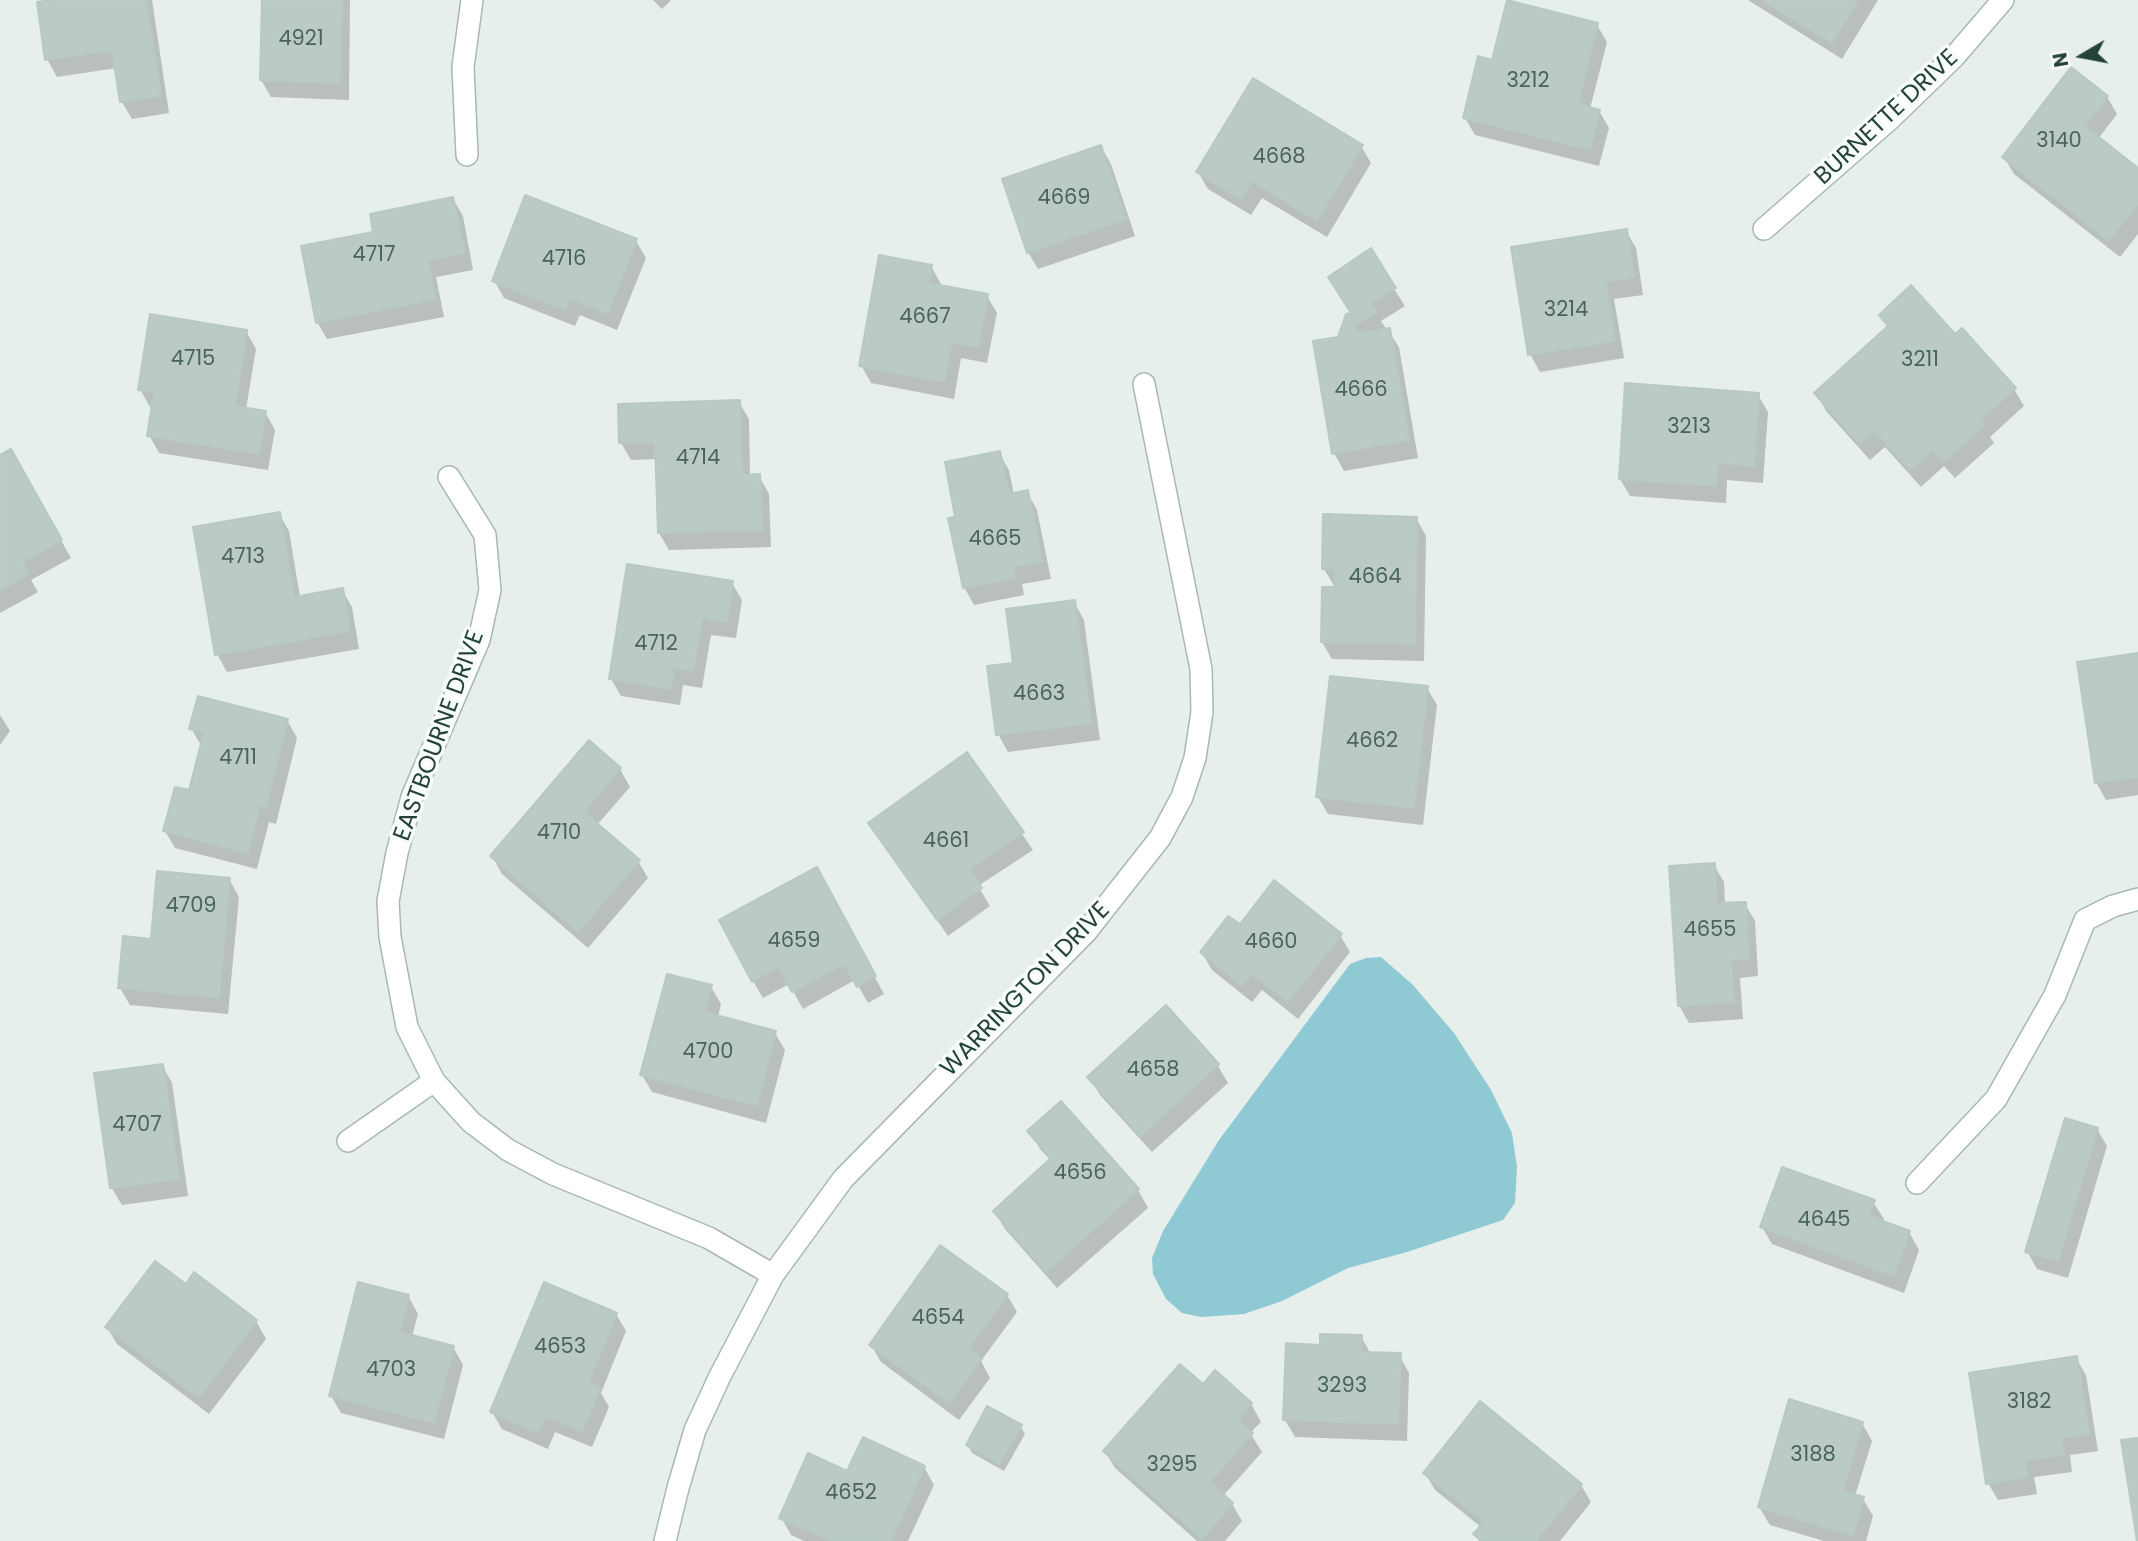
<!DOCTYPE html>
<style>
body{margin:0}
#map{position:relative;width:2138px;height:1541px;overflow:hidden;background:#e6efeb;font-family:Poppins,sans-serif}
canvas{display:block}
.north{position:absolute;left:2047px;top:21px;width:70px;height:70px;-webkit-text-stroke:5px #f7fbf9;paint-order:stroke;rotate:260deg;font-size:19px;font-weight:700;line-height:28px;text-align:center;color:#24423a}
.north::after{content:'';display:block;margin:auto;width:24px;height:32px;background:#24423a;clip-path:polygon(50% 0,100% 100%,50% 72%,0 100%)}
</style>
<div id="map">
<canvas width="2138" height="1541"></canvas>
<div class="north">N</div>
</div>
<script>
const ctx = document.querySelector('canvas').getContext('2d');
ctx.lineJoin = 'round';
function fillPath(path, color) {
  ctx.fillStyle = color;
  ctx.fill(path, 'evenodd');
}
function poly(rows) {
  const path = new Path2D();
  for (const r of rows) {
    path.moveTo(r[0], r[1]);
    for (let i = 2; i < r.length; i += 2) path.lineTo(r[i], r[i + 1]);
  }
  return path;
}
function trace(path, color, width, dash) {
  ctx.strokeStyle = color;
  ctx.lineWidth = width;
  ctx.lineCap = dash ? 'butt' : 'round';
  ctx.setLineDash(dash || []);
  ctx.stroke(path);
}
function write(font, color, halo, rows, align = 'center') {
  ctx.font = font + ' Poppins,sans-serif';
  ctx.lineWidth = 7;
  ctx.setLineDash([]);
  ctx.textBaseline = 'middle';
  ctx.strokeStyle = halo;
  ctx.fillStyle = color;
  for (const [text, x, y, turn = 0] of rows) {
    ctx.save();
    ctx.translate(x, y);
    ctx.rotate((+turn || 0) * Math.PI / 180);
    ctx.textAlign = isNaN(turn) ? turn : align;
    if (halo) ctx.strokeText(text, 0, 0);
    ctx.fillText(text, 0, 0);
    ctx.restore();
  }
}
fillPath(poly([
 [1381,957,1413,985,1454,1033,1491,1090,1512,1133,1517,1167,1515,1203,1503,1220,1407,1252,1348,1268,1282,1301,1244,1314,1201,1317,1182,1313,1166,1299,1153,1274,1152,1258,1163,1231,1219,1140,1350,964,1366,958]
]), '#8ec9d4');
fillPath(poly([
 [65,0,152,0,169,113,132,119,122,102,117,68,57,77,47,59],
 [264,0,350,0,349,100,271,97,261,80],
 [653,0,671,0,662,9],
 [1748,0,1878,0,1842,59],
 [1597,25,1607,42,1590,109,1599,111,1609,128,1599,166,1475,135,1465,118,1494,62],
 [2107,97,2117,114,2098,139,2138,170,2138,234,2120,257,2014,174,2004,157],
 [1361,146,1371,163,1327,237,1262,198,1251,215,1208,189,1198,172],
 [1101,147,1111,164,1135,236,1038,269,1028,252],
 [453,199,463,216,473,270,436,277,444,317,327,339,317,322,375,233],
 [1626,231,1636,248,1643,295,1614,299,1624,358,1540,372,1530,354],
 [636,241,646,258,617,330,580,315,575,326,504,298,494,280],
 [1370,251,1405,306,1381,321,1399,347,1418,458,1344,471,1334,453,1340,338,1353,314],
 [931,266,941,284,940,287,987,296,997,313,987,363,961,358,954,399,871,383,861,365],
 [1881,316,1955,337,2014,389,2024,406,1990,437,1994,443,1955,478,1944,466,1921,487,1885,447,1870,460,1826,411,1817,393,1888,328],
 [246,331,256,349,246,409,265,412,275,430,268,470,159,453,149,435,153,407,150,407,140,389],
 [1758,395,1768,412,1763,483,1727,480,1726,503,1630,496,1620,479],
 [739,402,749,419,750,476,759,476,769,494,771,547,669,550,659,533,657,459,631,460,621,443],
 [11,451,71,558,31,580,38,592,0,613,0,457],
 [999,453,1009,470,1014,495,1027,492,1037,510,1051,579,1022,584,1024,595,974,605,964,587,957,518],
 [279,514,289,531,300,597,342,590,352,607,359,649,227,672,217,654],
 [1416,518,1426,536,1424,661,1332,659,1322,642,1336,589,1324,569],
 [732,583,742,600,736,638,711,635,702,688,683,685,680,705,621,696,611,679],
 [1074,602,1084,620,1100,740,1008,752,998,734,1015,664],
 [2138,654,2138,795,2106,800,2096,782],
 [1427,688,1437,705,1423,825,1328,814,1318,797],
 [0,715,10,731,0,745],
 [287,720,297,738,276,824,269,822,257,869,175,848,165,831,190,792,202,747,191,728],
 [967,754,1033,850,978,886,990,906,948,936,870,823],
 [620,769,630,787,597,825,638,861,648,878,588,948,502,874,492,856],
 [1714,865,1724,882,1725,905,1745,904,1755,921,1758,976,1740,978,1743,1019,1689,1023,1679,1005],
 [229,879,239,897,228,1014,130,1005,120,988,152,941],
 [826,887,884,994,868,1003,855,980,803,1009,789,984,763,998,753,981],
 [1240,927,1340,935,1350,952,1298,1019,1262,990,1252,1002,1212,970,1202,953],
 [711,987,721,1004,718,1017,775,1033,785,1050,766,1123,652,1092,642,1075],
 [1166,1008,1218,1066,1228,1083,1152,1152,1100,1095,1090,1078],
 [162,1065,172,1083,188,1196,122,1205,111,1187],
 [1061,1104,1138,1190,1148,1208,1057,1288,1005,1229,995,1212,1051,1161,1040,1149,1030,1132],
 [2097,1129,2107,1146,2068,1278,2037,1269,2027,1251],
 [1873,1202,1884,1219,1882,1222,1909,1232,1919,1250,1904,1293,1772,1244,1762,1227],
 [186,1286,256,1321,266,1339,209,1414,117,1344,107,1327],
 [1007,1295,1017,1312,981,1361,990,1378,959,1420,881,1362,871,1345],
 [408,1296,418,1314,412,1337,453,1347,463,1365,444,1439,341,1413,331,1396],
 [616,1314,626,1331,601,1393,609,1407,592,1447,555,1432,548,1449,502,1429,492,1412],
 [1361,1337,1371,1354,1399,1355,1409,1373,1407,1441,1295,1437,1285,1420,1321,1346],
 [2076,1358,2086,1375,2098,1451,2070,1455,2072,1472,2034,1477,2037,1494,1998,1500,1988,1483],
 [1203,1386,1251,1404,1261,1422,1250,1433,1262,1452,1223,1496,1232,1504,1242,1521,1225,1541,1197,1541,1115,1468,1105,1451],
 [1862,1423,1872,1441,1855,1496,1863,1499,1873,1516,1866,1541,1824,1541,1770,1525,1759,1507],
 [1020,1426,1025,1434,1004,1471,972,1453,968,1445],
 [924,1467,934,1485,908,1541,804,1541,791,1535,781,1517,848,1473],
 [1425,1473,1581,1485,1591,1502,1560,1541,1479,1541,1476,1535,1481,1527,1435,1490]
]), '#0003');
const building = poly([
 [53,0,146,0,161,96,120,102,112,50,45,60,37,2,53,0],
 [262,0,342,0,340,83,260,80,262,0],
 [1507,0,1598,23,1578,104,1600,110,1590,150,1463,118,1478,56,1492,60,1507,0],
 [1761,0,1858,0,1832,43,1761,0],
 [2071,67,2108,96,2085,126,2138,168,2138,204,2109,241,2002,157,2071,67],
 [1253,78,1363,145,1317,221,1252,181,1241,199,1196,172,1253,78],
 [1101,145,1126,219,1027,253,1002,179,1101,145],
 [525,195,637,239,608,314,570,299,565,310,492,281,525,195],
 [453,197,465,253,428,260,435,299,316,323,301,246,373,232,370,214,453,197],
 [1627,229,1634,277,1606,282,1615,341,1528,355,1511,247,1627,229],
 [1371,248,1396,288,1371,303,1377,312,1355,325,1357,333,1390,328,1409,440,1332,454,1313,341,1338,337,1346,314,1351,313,1328,277,1371,248],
 [879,255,932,265,929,283,988,294,978,347,952,342,944,382,859,366,879,255],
 [1911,285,1955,334,1962,328,2016,388,1981,419,1985,425,1944,462,1933,450,1910,470,1874,431,1860,444,1814,393,1888,326,1879,315,1911,285],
 [150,314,247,330,235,406,266,411,259,454,147,436,154,392,138,390,150,314],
 [1625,383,1759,393,1754,466,1718,463,1716,486,1619,479,1625,383],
 [740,400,742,475,760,474,762,530,658,533,655,442,619,443,618,404,740,400],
 [11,449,62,540,23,562,29,574,0,591,0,455,11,449],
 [1000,451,1009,494,1028,490,1042,561,1013,567,1015,578,963,588,948,518,955,517,945,462,1000,451],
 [280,512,294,597,343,588,350,631,215,655,193,527,280,512],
 [1323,514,1417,517,1415,644,1321,642,1322,587,1335,587,1335,570,1322,569,1323,514],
 [627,564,733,581,727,622,702,618,693,671,674,668,671,689,609,679,627,564],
 [1075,600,1091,723,996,735,987,666,1013,663,1006,609,1075,600],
 [2138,653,2138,777,2095,783,2077,662,2138,653],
 [1330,676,1428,686,1414,808,1316,797,1330,676],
 [198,696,288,719,266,807,260,805,248,853,163,831,175,787,189,790,204,732,189,729,198,696],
 [589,740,621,768,584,812,640,860,578,932,490,856,589,740],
 [967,752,1024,832,969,869,982,888,937,920,868,823,967,752],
 [1715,863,1717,903,1746,902,1749,959,1731,960,1734,1002,1678,1006,1669,866,1715,863],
 [817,867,876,976,857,987,844,964,792,992,778,967,752,982,719,920,817,867],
 [157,871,230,878,219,998,118,988,123,936,151,939,157,871],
 [1274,880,1342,934,1288,1002,1252,974,1242,986,1200,952,1228,916,1240,924,1274,880],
 [667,974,712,985,705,1012,776,1031,757,1106,640,1075,667,974],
 [1166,1005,1219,1064,1141,1136,1087,1077,1166,1005],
 [163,1064,179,1179,110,1188,94,1073,163,1064],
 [1061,1101,1139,1189,1046,1272,993,1211,1051,1158,1027,1131,1061,1101],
 [2065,1118,2098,1128,2058,1261,2025,1252,2065,1118],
 [1782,1167,1875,1200,1869,1216,1910,1231,1894,1276,1760,1227,1782,1167],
 [940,1245,1008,1294,968,1349,982,1359,949,1403,869,1345,940,1245],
 [155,1261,186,1284,194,1272,257,1320,199,1398,105,1327,155,1261],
 [358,1282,409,1295,400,1332,454,1346,434,1423,329,1396,358,1282],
 [544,1282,617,1313,588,1383,600,1388,582,1431,545,1416,538,1433,490,1412,544,1282],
 [1320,1334,1362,1335,1361,1352,1401,1353,1398,1424,1283,1420,1286,1343,1320,1345,1320,1334],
 [2077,1356,2089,1434,2061,1438,2064,1455,2025,1460,2028,1477,1986,1484,1969,1373,2077,1356],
 [1180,1364,1203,1384,1215,1370,1252,1403,1238,1420,1253,1433,1210,1482,1233,1503,1202,1539,1103,1451,1180,1364],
 [1789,1399,1863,1422,1843,1491,1864,1497,1853,1536,1758,1507,1789,1399],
 [1480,1401,1582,1484,1536,1541,1482,1541,1473,1534,1484,1522,1423,1473,1480,1401],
 [987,1406,1022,1425,999,1464,966,1445,987,1406],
 [863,1437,925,1466,891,1541,830,1541,779,1518,808,1453,847,1471,863,1437],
 [2138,1438,2138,1541,2137,1541,2121,1440,2138,1438]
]);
fillPath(building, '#bbcac4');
trace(building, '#b8c9c2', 2);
const lane = poly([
 [1917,1183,1996,1099,2055,995,2085,920,2113,906,2138,899]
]);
const street = poly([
 [467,155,463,67,472,0],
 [1764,229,1891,118,1954,57,2003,0],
 [449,477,485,535,490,590,479,640,412,797,397,853,388,901,390,937,407,1027,434,1081,471,1122,508,1150,553,1174,709,1238,773,1275],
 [348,1141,434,1081],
 [665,1541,678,1488,695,1430,720,1376,773,1275,843,1179,1086,932,1160,838,1182,797,1195,758,1202,712,1201,669,1144,384]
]);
trace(lane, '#a8b8b2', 24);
trace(street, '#a8b8b2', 24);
trace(lane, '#fff', 21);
trace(street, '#fff', 21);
write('21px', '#4a645c', null, [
 ["4921",301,40],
 ["3212",1528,82],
 ["3140",2059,142],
 ["4668",1279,158],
 ["4669",1064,199],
 ["4717",374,256],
 ["4716",564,260],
 ["3214",1566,311],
 ["4667",925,318],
 ["4715",193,360],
 ["3211",1920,361],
 ["4666",1361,391],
 ["3213",1689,428],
 ["4714",698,459],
 ["4665",995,540],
 ["4713",243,558],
 ["4664",1375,578],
 ["4712",656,645],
 ["4663",1039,695],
 ["4662",1372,742],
 ["4711",238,759],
 ["4710",559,834],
 ["4661",946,842],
 ["4709",191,907],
 ["4655",1710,931],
 ["4659",794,942],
 ["4660",1271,943],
 ["4700",708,1053],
 ["4658",1153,1071],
 ["4707",137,1126],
 ["4656",1080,1174],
 ["4645",1824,1221],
 ["4654",938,1319],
 ["4653",560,1348],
 ["4703",391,1371],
 ["3293",1342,1387],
 ["3182",2029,1403],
 ["3188",1813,1456],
 ["3295",1172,1466],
 ["4652",851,1494]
]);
write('24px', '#24423a', '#f7fbf9', [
 ["BURNETTE DRIVE",1887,118,-43],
 ["EASTBOURNE DRIVE",440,736,-70],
 ["WARRINGTON DRIVE",1026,990,-46]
]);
</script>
